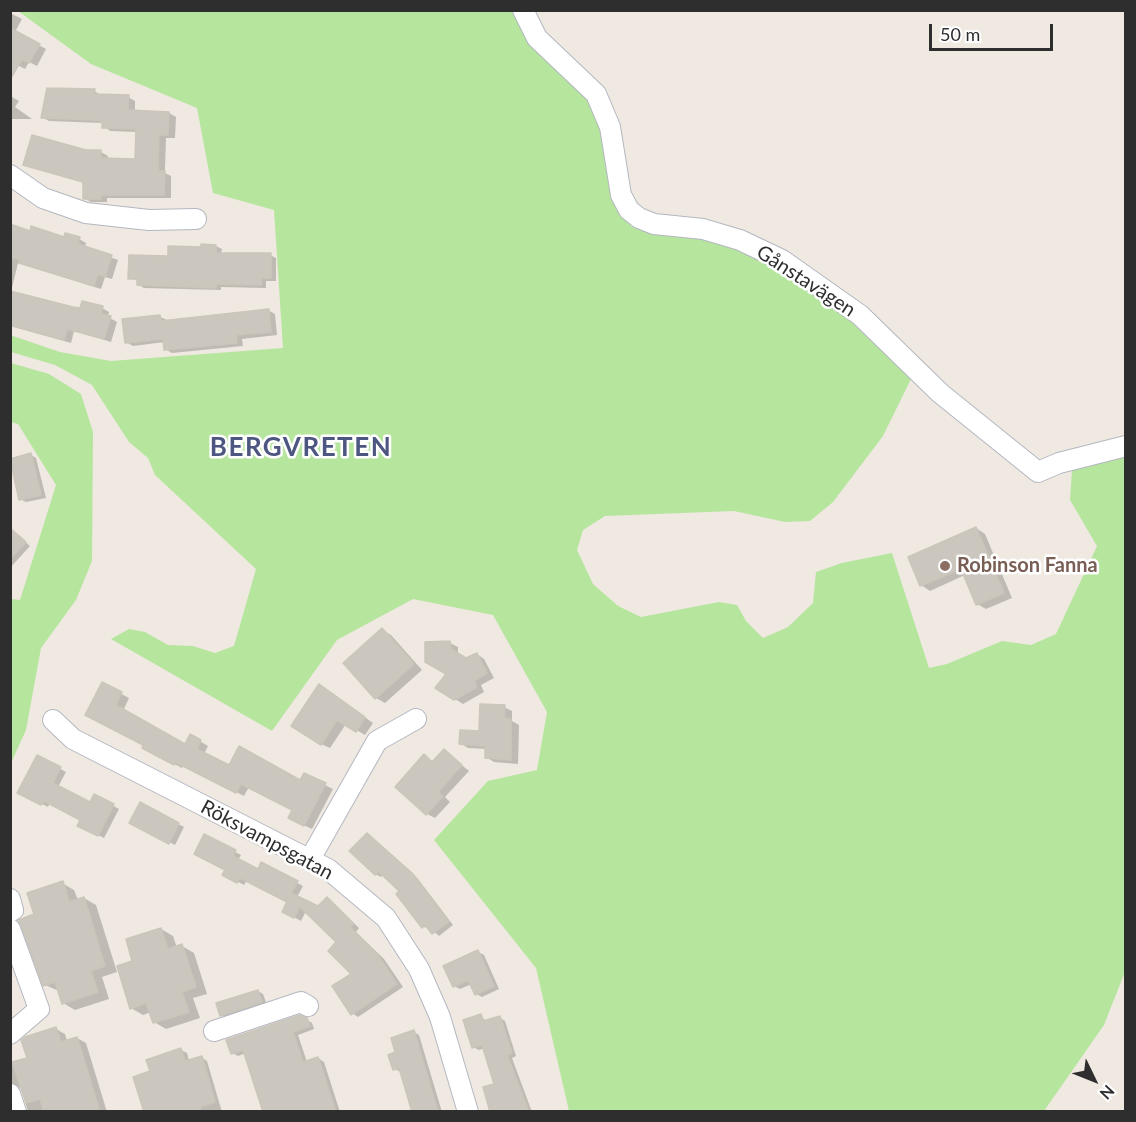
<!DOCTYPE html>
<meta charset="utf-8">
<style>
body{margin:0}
#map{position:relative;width:1136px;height:1122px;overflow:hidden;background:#efe9e1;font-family:Lato,sans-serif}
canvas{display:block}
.frame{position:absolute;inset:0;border:12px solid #2e2e2e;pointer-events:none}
.north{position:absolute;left:1064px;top:1050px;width:60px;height:60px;-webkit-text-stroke:4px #fff;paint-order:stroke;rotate:133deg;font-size:16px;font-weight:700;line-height:24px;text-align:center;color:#2e2e2e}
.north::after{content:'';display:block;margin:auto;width:21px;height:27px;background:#2e2e2e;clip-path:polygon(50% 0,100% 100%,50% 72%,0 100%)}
.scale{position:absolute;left:929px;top:24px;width:124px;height:27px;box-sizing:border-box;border:3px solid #2e2e2e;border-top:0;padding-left:8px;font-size:18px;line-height:21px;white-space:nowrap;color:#2e2e2e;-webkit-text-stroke:4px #fff;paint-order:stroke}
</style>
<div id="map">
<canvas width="1136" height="1122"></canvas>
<div class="frame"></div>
<div class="north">N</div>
<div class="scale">50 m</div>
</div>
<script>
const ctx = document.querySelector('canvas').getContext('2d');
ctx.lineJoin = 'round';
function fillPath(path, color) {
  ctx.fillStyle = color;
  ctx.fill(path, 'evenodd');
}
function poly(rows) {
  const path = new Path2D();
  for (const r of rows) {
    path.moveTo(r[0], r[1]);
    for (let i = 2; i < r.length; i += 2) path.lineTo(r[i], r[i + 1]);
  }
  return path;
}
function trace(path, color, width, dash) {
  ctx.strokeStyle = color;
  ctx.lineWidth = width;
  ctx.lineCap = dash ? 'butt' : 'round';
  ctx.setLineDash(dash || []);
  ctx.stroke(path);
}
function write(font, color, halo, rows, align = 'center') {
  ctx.font = font + ' Lato,sans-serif';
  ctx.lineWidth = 5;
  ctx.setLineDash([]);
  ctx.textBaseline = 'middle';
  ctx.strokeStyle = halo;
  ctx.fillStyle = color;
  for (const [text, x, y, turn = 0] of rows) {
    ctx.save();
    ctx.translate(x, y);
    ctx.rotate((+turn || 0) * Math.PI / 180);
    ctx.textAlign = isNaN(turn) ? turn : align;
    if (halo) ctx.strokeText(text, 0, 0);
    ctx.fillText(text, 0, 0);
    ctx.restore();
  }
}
fillPath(poly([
 [18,11,518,11,591,97,602,127,623,215,632,227,653,234,700,235,779,265,854,321,897,361,911,379,883,436,833,502,810,521,785,522,734,511,605,516,583,530,577,550,593,584,618,606,641,617,719,602,737,605,746,621,763,638,788,627,813,603,816,572,842,563,892,553,929,668,947,664,1002,641,1031,645,1056,634,1097,546,1070,500,1072,470,1125,456,1126,969,1104,1025,1044,1111,569,1111,536,968,434,840,488,781,537,770,547,712,493,615,413,599,337,640,272,731,111,639,129,629,145,632,168,645,193,646,215,653,234,646,256,569,155,475,148,458,129,442,92,385,55,365,11,352,10,335,60,352,111,361,283,348,274,210,213,193,197,108,91,64],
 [11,363,49,374,81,394,93,432,92,561,76,600,41,648,26,730,11,763,11,599,20,600,56,485,18,424,11,422]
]), '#b6e59e');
fillPath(poly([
 [10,13,22,19,15,32,46,49,37,66,29,62,25,69,10,61],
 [94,91,101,95,128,97,135,101,135,112,169,113,176,117,175,138,166,138,165,168,165,173,171,176,171,198,107,198,107,202,91,202,84,198,85,183,25,164,85,152,101,152,108,156,108,159,137,160,138,132,110,131,102,123,49,121,42,117],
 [10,96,19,101,15,107,32,119,10,119],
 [10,226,31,233,79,239,86,243,85,248,118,260,112,279,105,277,101,289,18,263,11,292,73,308,102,308,109,312,108,317,117,322,111,342,74,331,71,343,10,326],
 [216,246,222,249,221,254,270,255,276,258,276,281,266,281,266,288,221,287,221,290,144,288,139,285,139,281,130,278,169,258],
 [268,310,275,314,277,335,242,339,243,346,172,353,165,349,165,342,133,346,126,342,160,317,167,320],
 [31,455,36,458,46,498,26,502,20,499],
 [976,528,985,534,1012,598,986,609,977,604,965,575,930,591,921,585],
 [10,529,30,546,10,568],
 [382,630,391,635,422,670,385,703,376,698],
 [450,643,458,647,458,655,466,660,477,654,484,659,494,678,481,685,484,692,463,704,455,699,448,673],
 [103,684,129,698,123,711,185,746,191,736,208,746,204,754,230,767,301,782,305,775,333,789,312,829,297,822,293,810,249,787,244,796,184,765,182,768,151,752,145,745,95,719],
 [328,691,373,723,365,735,346,724,330,748,321,744],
 [504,707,512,711,512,721,519,725,518,764,494,762,486,757,487,749,468,748,460,743,480,733],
 [444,751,469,771,445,797,450,802,435,818,427,814,424,756,434,762],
 [38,757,66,772,58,787,90,804,95,796,119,809,104,838,79,825,82,820,50,803,48,807,19,792],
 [141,804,184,827,175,845,131,823],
 [205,836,241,855,238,860,259,871,262,864,303,886,297,897,318,908,327,899,333,903,359,928,356,932,384,959,403,987,358,1017,352,1013,354,974,338,942,306,911,301,921,290,915,288,902,247,880,244,885,231,878],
 [372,838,418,879,453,925,439,936,430,928,423,927,401,891,383,874,381,877,375,874],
 [62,883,74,890,78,900,84,898,96,905,117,972,102,977,109,999,75,1010,63,1003,59,991,45,985,35,914],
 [161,929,173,936,177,948,182,946,194,953,207,994,193,998,200,1018,166,1029,154,1022,151,1012,143,1015,131,1008,134,962],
 [478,952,484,955,499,989,482,997,476,994,472,984,460,989,454,986],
 [258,991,263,994,267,1005,227,1019,221,1015],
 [481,1016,487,1022,500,1018,505,1021,516,1056,512,1058,532,1112,492,1112,496,1085,485,1048,479,1050,473,1047],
 [306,1019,312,1023,314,1029,298,1035,307,1062,318,1058,324,1062,340,1112,265,1112,246,1053,238,1056,232,1053],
 [56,1029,65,1034,67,1041,77,1038,86,1043,107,1112,28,1112,21,1087,10,1091,10,1065,29,1059],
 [414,1032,419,1035,442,1112,414,1112,401,1072,394,1069,397,1053],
 [181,1050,187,1053,189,1061,201,1057,207,1061,222,1112,145,1112,151,1072]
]), '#0003');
const building = poly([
 [10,28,40,44,29,63,22,59,10,80,10,28],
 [47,88,95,89,94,94,129,95,128,110,169,112,168,135,159,135,158,164,159,171,165,171,164,195,101,195,101,199,83,199,83,182,23,165,32,135,86,150,101,150,101,158,135,159,136,129,102,128,102,121,94,120,41,118,47,88],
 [10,224,30,231,31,226,64,237,65,233,80,237,78,244,112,255,105,277,98,274,94,286,19,263,20,260,10,257,10,224],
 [201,244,216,245,216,253,271,253,271,278,261,278,261,285,216,284,216,288,137,285,137,279,128,279,129,255,168,256,168,246,201,247,201,244],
 [10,291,73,307,80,308,82,301,103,306,101,314,111,316,104,339,67,329,64,340,10,325,10,291],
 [269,309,271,332,236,335,237,343,164,350,163,339,125,343,122,319,160,315,161,321,269,309],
 [31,453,41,495,19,500,10,459,31,453],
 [976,527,1004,593,976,605,961,569,920,586,908,557,976,527],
 [10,528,26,542,10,559,10,528],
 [382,628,414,664,375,699,343,663,382,628],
 [450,641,451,649,466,658,477,653,487,673,474,681,477,687,454,700,435,688,446,674,425,662,425,642,450,641],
 [102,682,122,692,116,705,185,744,190,734,201,740,197,749,229,765,239,746,300,780,304,773,326,783,304,826,288,818,292,810,241,784,236,793,175,762,174,765,142,748,143,745,85,715,102,682],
 [319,684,365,717,356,732,337,720,321,745,291,726,319,684],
 [480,704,505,705,504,718,511,719,511,760,485,758,485,746,459,744,460,730,479,731,480,704],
 [444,749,462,765,438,792,443,796,426,815,395,787,424,754,432,762,444,749],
 [37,755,61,767,53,783,90,802,94,794,114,804,98,836,77,826,80,820,44,801,41,805,17,793,37,755],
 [140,802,179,823,169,844,129,823,140,802],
 [367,833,413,874,449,922,432,934,425,925,422,928,396,894,399,891,378,871,375,875,349,851,367,833],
 [204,834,236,850,233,856,258,869,261,862,298,881,291,893,318,906,327,897,354,924,350,927,377,954,397,984,351,1015,332,986,351,974,328,951,336,942,300,907,294,918,282,912,289,897,287,902,240,878,237,883,222,875,225,870,194,854,204,834],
 [63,881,69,902,84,897,105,966,91,971,98,992,62,1004,55,982,43,986,19,920,34,914,27,893,63,881],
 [161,928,168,949,182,944,196,987,182,992,189,1012,153,1023,146,1003,130,1009,117,966,132,961,126,939,161,928],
 [478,950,494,986,475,995,468,980,453,987,443,966,478,950],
 [258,990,262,1002,220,1016,216,1003,258,990],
 [481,1014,483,1021,500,1016,512,1053,507,1055,529,1112,490,1112,483,1087,494,1084,482,1045,472,1048,463,1020,481,1014],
 [300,1015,307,1018,310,1026,293,1032,303,1062,318,1057,336,1112,263,1112,243,1050,231,1054,226,1040,300,1015],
 [56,1027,61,1042,77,1037,99,1109,91,1112,44,1112,40,1099,26,1103,12,1062,27,1058,21,1040,25,1037,56,1027],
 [414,1030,423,1061,438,1112,412,1112,399,1068,393,1070,388,1055,395,1052,391,1038,414,1030],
 [181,1048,185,1061,202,1056,215,1102,200,1107,201,1112,144,1112,133,1077,150,1071,146,1060,181,1048]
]);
fillPath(building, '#cbc7bf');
trace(building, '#cbc5ba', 1.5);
const minor = poly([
 [523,10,537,38,596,94,610,127,621,195,629,210,639,218,654,224,703,229,740,240,782,260,860,315,940,393,1038,472,1059,463,1126,446],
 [10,175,43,198,86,213,149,220,196,219],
 [53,720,73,739,328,869,386,918,419,969,440,1017,468,1112],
 [310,859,377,741,416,719],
 [10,899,13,910,10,912],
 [10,929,39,1009,10,1034],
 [214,1031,301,1002,308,1006],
 [10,1094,16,1112]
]);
trace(minor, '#b4b7c1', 22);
trace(minor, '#fff', 20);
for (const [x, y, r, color] of [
 [945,566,6,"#8d6e63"]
]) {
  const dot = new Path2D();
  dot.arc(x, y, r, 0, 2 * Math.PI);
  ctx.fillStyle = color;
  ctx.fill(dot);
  trace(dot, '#fff', 2);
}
write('20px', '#2e2e2e', '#fff', [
 ["Gånstavägen",806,281,33],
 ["Röksvampsgatan",267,840,28]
]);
write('bold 20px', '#785e54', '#fff', [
 ["Robinson Fanna",957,566]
], 'left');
ctx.letterSpacing = '1.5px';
write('bold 26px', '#4d5680', '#fff', [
 ["BERGVRETEN",301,448]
]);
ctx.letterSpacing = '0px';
</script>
